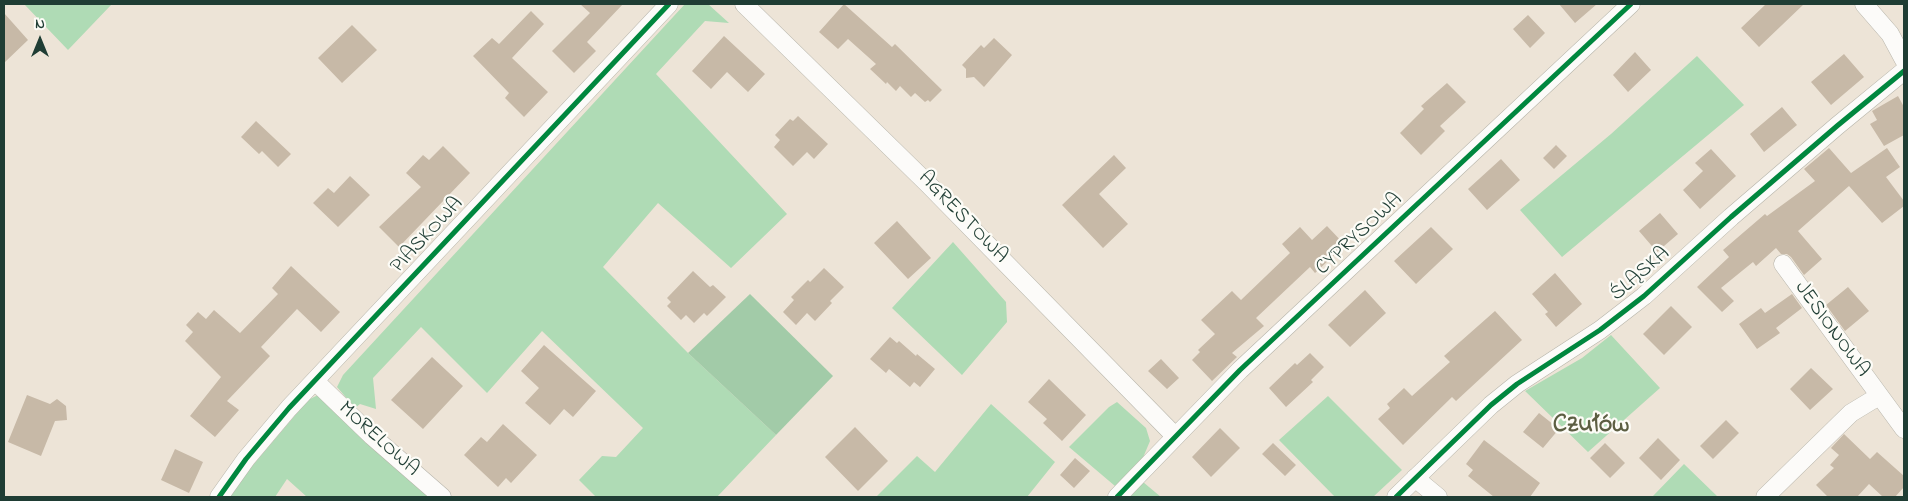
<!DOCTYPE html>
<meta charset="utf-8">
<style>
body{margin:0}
#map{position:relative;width:1908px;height:501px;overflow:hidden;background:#ede4d7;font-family:"Indie Flower",sans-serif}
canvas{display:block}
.frame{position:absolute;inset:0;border:5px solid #1f3d34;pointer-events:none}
.north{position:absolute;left:15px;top:15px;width:50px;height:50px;-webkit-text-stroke:4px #fdfcf7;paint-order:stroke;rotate:0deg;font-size:14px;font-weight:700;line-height:20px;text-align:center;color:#1f3d34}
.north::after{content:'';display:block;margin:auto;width:18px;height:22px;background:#1f3d34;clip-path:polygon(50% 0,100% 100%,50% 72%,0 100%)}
</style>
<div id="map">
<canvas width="1908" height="501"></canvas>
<div class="frame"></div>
<div class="north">N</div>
</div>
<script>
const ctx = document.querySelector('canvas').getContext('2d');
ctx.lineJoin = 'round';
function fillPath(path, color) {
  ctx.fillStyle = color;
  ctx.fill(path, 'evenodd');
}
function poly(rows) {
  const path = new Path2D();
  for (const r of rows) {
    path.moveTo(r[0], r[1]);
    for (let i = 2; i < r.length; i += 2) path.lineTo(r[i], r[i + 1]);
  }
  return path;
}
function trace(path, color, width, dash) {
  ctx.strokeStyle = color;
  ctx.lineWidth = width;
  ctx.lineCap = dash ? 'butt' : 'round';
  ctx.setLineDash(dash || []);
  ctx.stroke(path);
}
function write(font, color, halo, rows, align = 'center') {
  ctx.font = font + ' "Indie Flower",sans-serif';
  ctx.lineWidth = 4.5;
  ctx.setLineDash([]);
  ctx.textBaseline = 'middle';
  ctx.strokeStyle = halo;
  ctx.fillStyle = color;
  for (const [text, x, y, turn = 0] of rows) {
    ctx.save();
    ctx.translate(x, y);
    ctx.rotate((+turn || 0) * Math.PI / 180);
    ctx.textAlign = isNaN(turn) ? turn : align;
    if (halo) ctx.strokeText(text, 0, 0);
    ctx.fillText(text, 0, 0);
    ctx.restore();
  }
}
fillPath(poly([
 [24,4,112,4,68,50],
 [685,4,708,4,729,23,705,21,656,74,787,214,731,268,658,203,603,267,688,353,776,435,717,497,596,497,579,480,602,456,616,457,643,428,542,331,487,393,421,327,373,378,376,409,360,404,355,408,337,387,343,375],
 [1697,56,1744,105,1562,257,1520,210,1611,134],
 [953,242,1006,302,1007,322,962,375,892,308],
 [1611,335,1660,388,1588,452,1525,391,1582,358],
 [318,395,429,497,307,497,287,479,275,497,230,497,242,478,308,400],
 [1328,396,1402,470,1373,497,1335,497,1279,440],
 [1117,402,1146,428,1150,441,1142,460,1115,486,1069,447,1109,407],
 [991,404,1055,462,1027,497,876,497,917,456,935,472],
 [1684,464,1718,497,1652,497],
 [1143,482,1161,497,1130,497]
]), '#afdbb5');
fillPath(poly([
 [750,294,833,376,776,435,688,353]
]), '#a2cba8');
fillPath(poly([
 [580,4,623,4,587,42,596,51,574,73,552,51,590,13],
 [844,4,892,47,895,44,942,90,930,102,928,100,925,102,915,93,911,97,900,86,896,91,887,82,886,84,870,69,876,64,848,39,838,49,819,32],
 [1559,4,1597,4,1575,23],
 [1766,4,1804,4,1759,47,1741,28],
 [531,11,544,24,512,58,548,92,524,117,505,98,509,93,473,56,492,38,499,44],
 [4,13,28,40,4,63],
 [1528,15,1545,33,1530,48,1513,29],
 [352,25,377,50,342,83,318,58],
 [724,36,765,74,748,92,727,72,711,89,692,71],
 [994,38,1012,55,984,87,974,77,966,78,966,69,962,65,981,45,984,48],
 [1635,52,1651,70,1628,92,1613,75],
 [1844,54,1864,77,1831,105,1811,82],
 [1447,83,1466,102,1440,126,1445,131,1421,155,1400,133,1424,109,1421,106],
 [1898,96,1904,107,1904,135,1884,146,1870,124,1877,120,1872,111],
 [1782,107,1797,125,1764,152,1750,134],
 [798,116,828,144,814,159,807,152,793,166,774,147,780,140,775,135,790,119,793,121],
 [256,121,291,154,278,167,262,151,259,154,241,137],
 [1556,145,1567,156,1554,169,1543,158],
 [443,146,470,173,399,247,379,227,421,187,406,173,423,155,429,160],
 [1829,148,1851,173,1887,148,1900,167,1886,177,1904,201,1904,206,1882,223,1849,186,1798,231,1822,259,1804,275,1791,257,1787,254,1781,254,1776,248,1756,266,1753,262,1721,288,1734,301,1722,312,1697,287,1729,257,1723,250,1765,214,1767,216,1815,181,1804,169],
 [1711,149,1736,176,1700,209,1683,190,1703,171,1695,163],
 [1114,155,1126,168,1099,194,1128,224,1103,248,1062,205],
 [1501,159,1520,180,1487,210,1468,189],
 [350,176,370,195,338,227,313,203,328,188,334,193],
 [1660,213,1678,234,1657,252,1639,231],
 [897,221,931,258,908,279,874,243],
 [1327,226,1345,245,1315,273,1310,267,1256,318,1264,326,1232,353,1237,357,1212,381,1192,360,1200,352,1198,350,1215,334,1201,320,1232,291,1241,300,1290,253,1282,244,1300,227,1312,240],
 [1431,227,1453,249,1416,284,1394,261],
 [291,266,340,312,321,332,297,309,261,347,270,356,227,401,239,410,215,437,190,416,221,377,185,341,193,332,186,325,198,312,206,319,214,310,240,333,278,294,272,288],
 [824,268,844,287,830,301,832,303,815,321,807,313,796,325,783,312,794,300,791,297,808,280,810,282],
 [693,271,710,287,713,285,726,297,707,316,704,313,694,323,686,315,681,320,667,306,671,302,667,298],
 [1555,273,1582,304,1556,327,1545,314,1548,312,1532,294],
 [1848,287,1869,311,1845,331,1826,305],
 [1365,290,1386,313,1350,347,1328,325],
 [1792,294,1802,308,1776,328,1780,333,1757,349,1739,324,1761,308,1765,313],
 [1671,306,1692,327,1664,355,1643,334],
 [1495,311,1522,340,1456,401,1452,397,1403,445,1378,419,1390,408,1387,404,1404,388,1412,396,1450,362,1444,356],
 [890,337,897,343,899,341,916,356,917,354,935,369,920,387,914,382,910,387,889,369,886,373,870,359],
 [544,345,596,391,573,417,564,409,550,425,525,403,539,388,521,371],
 [1310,353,1324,367,1311,380,1313,382,1286,407,1269,388,1295,363,1297,365],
 [432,357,463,386,423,429,391,400],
 [1161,359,1179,378,1167,389,1148,371],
 [1811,368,1833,389,1810,410,1790,389],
 [1049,379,1086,415,1062,441,1043,423,1047,419,1028,402],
 [27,395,50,404,57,399,66,406,67,420,55,421,41,456,8,442],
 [1539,413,1559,429,1543,448,1523,432],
 [1726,420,1739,433,1713,459,1700,446],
 [503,424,537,455,511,483,506,478,498,487,464,455,481,437,487,442],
 [855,427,888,461,858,491,825,457],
 [1220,428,1240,448,1211,477,1192,457],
 [1844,434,1870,459,1877,452,1904,476,1904,487,1895,497,1883,497,1869,484,1857,497,1828,497,1816,485,1834,468,1830,465,1839,455,1831,448],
 [1658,438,1680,460,1661,480,1639,458],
 [1484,440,1540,483,1530,497,1494,497,1468,476,1473,470,1466,464],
 [1273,443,1296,465,1285,476,1262,454],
 [1605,443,1625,463,1610,478,1590,458],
 [175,449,203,462,189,493,161,480],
 [1075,458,1090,471,1074,488,1060,475]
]), '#c7b9a7');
const street = poly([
 [744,4,928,184,1175,436],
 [1864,4,1890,34,1904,60],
 [1783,264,1904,429],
 [315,381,372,436,442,497],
 [1415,478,1438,497],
 [219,497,246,459,289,408,669,4],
 [1117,497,1240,370,1631,4],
 [1396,497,1491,405,1517,384,1600,330,1644,296,1731,217,1837,126,1904,71],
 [1765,497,1851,413,1879,396]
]);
trace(street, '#b6b4aa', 19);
trace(street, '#fcfbf9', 18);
trace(poly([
 [219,497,246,459,289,408,669,4],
 [1117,497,1240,370,1631,4],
 [1396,497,1491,405,1517,384,1600,330,1644,296,1731,217,1837,126,1904,71]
]), '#00873e', 5);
write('21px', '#1f3d34', '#fdfcf7', [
 ["AGRESTOWA",962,218,46],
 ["CYPRYSOWA",1360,235,-43],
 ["PIASKOWA",428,236,-47],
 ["ŚLĄSKA",1641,275,-41],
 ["JESIONOWA",1831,330,54],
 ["MORELOWA",378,440,42]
]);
write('bold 26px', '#5c5e42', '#fdfcf7', [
 ["Czułów",1591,427]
]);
</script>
